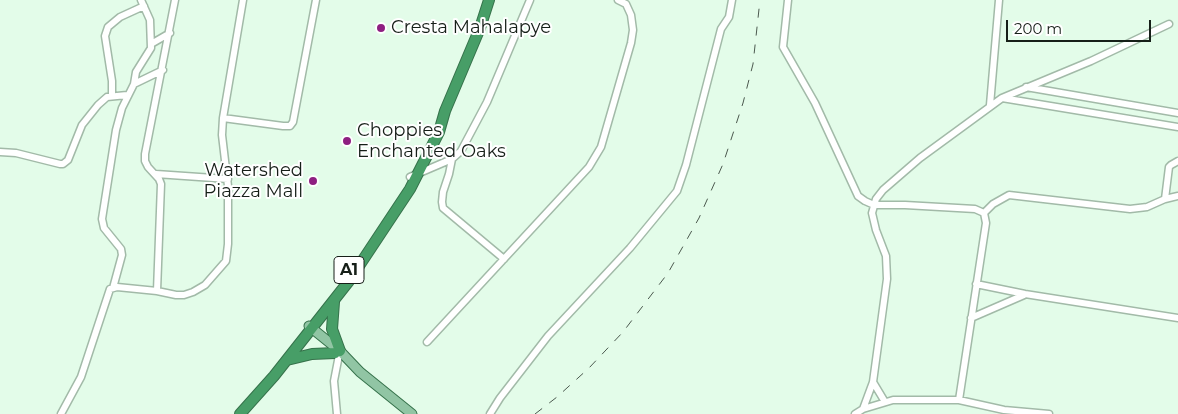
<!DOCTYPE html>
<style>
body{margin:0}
#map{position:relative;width:1178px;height:414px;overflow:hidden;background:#e3fce9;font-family:Montserrat,sans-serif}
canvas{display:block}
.scale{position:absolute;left:1006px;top:20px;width:145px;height:22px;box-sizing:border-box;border:2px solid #161f18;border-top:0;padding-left:6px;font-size:15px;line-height:18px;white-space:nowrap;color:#161f18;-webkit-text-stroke:4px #fff;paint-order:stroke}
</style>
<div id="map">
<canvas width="1178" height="414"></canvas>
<div class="scale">200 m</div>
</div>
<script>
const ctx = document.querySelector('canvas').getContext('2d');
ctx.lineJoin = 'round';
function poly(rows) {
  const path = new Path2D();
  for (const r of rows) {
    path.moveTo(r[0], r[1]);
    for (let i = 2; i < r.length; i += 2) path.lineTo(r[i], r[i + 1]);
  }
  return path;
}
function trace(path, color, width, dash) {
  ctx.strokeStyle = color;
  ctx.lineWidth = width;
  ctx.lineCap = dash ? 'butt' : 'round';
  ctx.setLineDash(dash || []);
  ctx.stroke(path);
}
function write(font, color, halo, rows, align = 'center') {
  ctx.font = font + ' Montserrat,sans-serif';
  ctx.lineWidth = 4;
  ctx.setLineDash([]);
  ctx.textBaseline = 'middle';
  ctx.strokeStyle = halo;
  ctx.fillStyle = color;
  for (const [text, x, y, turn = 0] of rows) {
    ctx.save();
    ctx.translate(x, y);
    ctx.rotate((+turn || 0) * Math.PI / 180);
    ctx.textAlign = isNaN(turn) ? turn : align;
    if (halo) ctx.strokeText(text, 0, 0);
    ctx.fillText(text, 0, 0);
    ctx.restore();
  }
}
const minor = poly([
 [788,0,783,47,815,103,858,196,865,201,874,205,905,205,975,209,984,213,986,223,959,400],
 [151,44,170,33],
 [134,84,136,72,151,48,150,20,141,0],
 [1026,87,1178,113],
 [112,96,112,81,105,36,108,27,120,17,144,6],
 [1002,98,1178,127],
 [990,105,999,0],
 [223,118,283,126,290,126,293,122,316,0],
 [0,152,16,153,60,164,63,164,68,160,82,125,98,105,107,97,127,95],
 [452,159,449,174,443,192,442,202,443,208,504,259],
 [156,174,228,179],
 [410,177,452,159,461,151,487,102,530,0],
 [1165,199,1169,167,1171,165,1178,161],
 [984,213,993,204,1009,195,1130,209,1147,207,1165,199,1178,196],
 [976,284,1025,294,1178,318],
 [113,288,122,255,121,249,104,228,102,219,116,130,122,108,134,84,163,70],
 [157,291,161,184,159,179,148,167,145,161,145,154,175,0],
 [971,318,1024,295],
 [427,342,589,167,601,147,631,43,633,30,631,15,626,4,618,0],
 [873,382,885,402],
 [863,409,873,382,887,279,886,256,876,230,872,213,876,199,883,190,920,158,1002,98,1091,61,1169,24],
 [61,414,81,377,110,289,117,287,157,291,176,295,184,295,193,292,205,285,226,261,228,244,228,186,222,135,223,118,243,0],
 [337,414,334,381,339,355],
 [490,414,500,398,548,336,630,248,677,191,686,165,721,29,729,17,732,0],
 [855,414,863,409,893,400,959,400,1004,410,1049,414]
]);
const major = poly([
 [309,326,340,351,360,372,412,414]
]);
const highway = poly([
 [334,302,332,329,340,351],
 [287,360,312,354,335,353],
 [240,414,274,376,349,281,410,189,439,132,445,111,480,28,489,0]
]);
trace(minor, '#a2baa8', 9);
trace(major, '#36724b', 11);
trace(highway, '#36724b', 12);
trace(minor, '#fff', 6);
trace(major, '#91c5a4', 9);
trace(highway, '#479e67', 10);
trace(poly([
 [535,414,557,397,589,368,623,332,668,273,699,218,723,164,743,103,753,64,760,0]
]), '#4b584e', 1, [9, 9]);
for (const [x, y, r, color] of [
 [381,28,5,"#8e1f81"],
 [347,141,5,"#8e1f81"],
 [313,181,5,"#8e1f81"]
]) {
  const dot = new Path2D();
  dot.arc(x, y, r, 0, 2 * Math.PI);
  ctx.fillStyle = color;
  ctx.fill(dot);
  trace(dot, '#fff', 2);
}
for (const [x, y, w] of [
 [349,270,30]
]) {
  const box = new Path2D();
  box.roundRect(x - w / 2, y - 13.5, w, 27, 4);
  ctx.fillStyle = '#fff';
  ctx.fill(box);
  trace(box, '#161f18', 1);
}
write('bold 16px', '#161f18', null, [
 ["A1",349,270]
]);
write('18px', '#161f18', '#fff', [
 ["Cresta Mahalapye",391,28],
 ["Choppies",357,131],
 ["Enchanted Oaks",357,152],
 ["Watershed",303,171,"right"],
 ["Piazza Mall",303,192,"right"]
], 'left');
</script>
